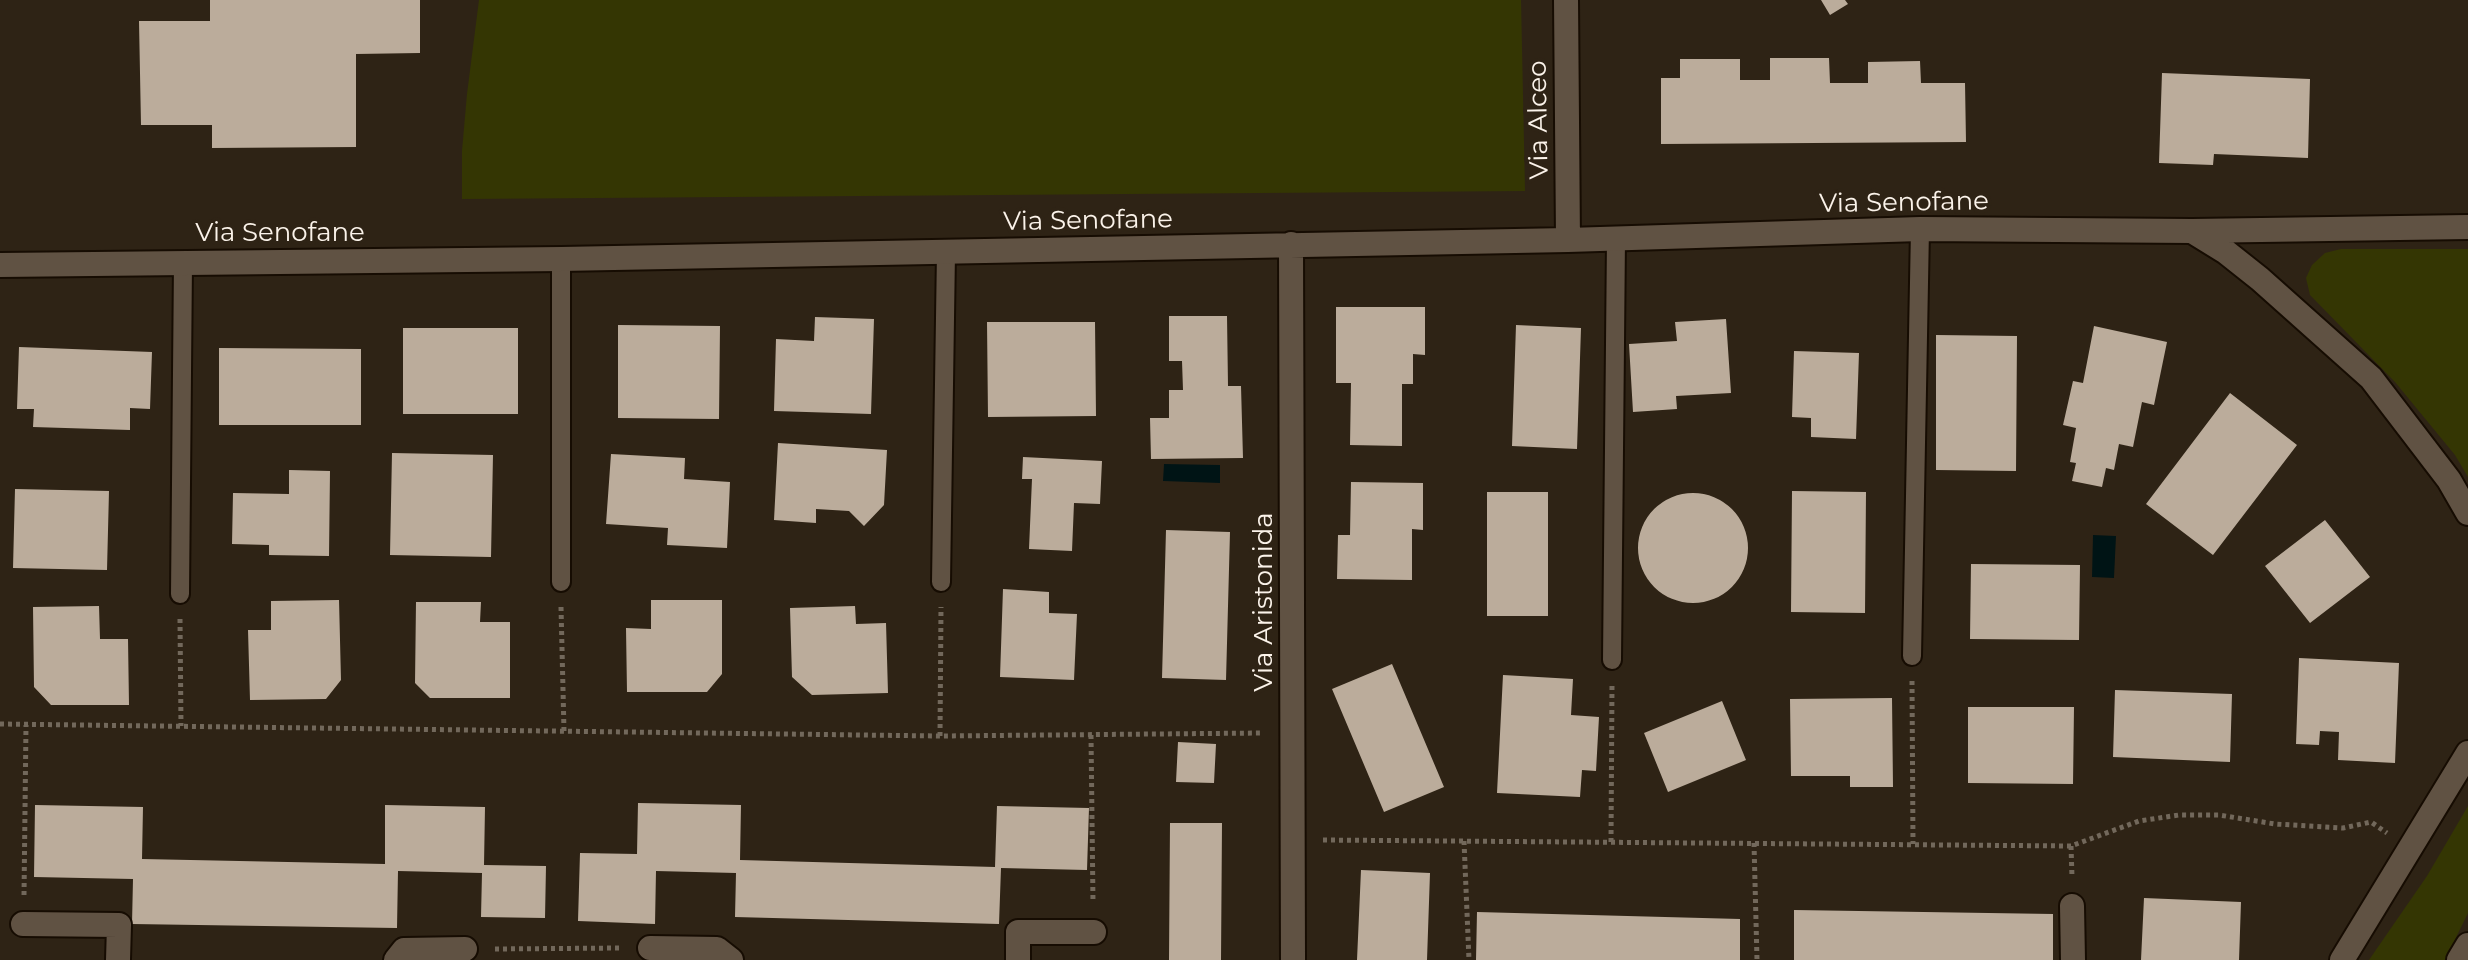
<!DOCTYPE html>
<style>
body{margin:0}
canvas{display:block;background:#2e2315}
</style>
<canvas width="2468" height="960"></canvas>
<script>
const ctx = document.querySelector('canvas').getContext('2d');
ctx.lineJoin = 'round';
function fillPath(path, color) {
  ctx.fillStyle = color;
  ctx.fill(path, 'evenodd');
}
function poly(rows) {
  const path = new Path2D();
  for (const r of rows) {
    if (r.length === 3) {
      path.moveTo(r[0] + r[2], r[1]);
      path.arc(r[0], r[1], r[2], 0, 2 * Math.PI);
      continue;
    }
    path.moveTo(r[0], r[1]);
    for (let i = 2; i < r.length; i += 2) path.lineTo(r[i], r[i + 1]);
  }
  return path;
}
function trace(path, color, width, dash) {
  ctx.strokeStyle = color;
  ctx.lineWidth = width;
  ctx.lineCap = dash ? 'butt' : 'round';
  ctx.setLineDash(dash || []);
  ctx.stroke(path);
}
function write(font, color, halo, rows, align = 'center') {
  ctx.font = font + ' Montserrat,sans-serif';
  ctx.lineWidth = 8;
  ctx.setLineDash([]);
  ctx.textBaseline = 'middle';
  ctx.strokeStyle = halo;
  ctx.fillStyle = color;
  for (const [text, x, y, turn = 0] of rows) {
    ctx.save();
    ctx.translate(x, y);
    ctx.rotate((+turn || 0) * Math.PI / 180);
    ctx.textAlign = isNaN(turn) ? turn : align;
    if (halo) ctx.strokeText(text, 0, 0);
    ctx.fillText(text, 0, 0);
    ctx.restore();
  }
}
fillPath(poly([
 [479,0,1521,0,1525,191,462,199,462,151,467,94],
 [2341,249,2468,249,2468,477,2455,455,2395,382,2310,295,2306,278,2312,265,2325,253],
 [2468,806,2468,913,2445,960,2369,960,2427,876]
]), '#343603');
fillPath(poly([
 [1164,464,1220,465,1220,483,1163,481],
 [2093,535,2116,536,2114,578,2092,577]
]), '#001415');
fillPath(poly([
 [210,0,420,0,420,53,356,54,356,147,212,148,212,125,141,125,139,21,210,21],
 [1821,0,1845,0,1848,4,1830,15],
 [1770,58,1829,58,1830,83,1868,83,1868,62,1920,61,1921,83,1965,83,1966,142,1661,144,1661,78,1680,78,1680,59,1740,59,1740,80,1770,80],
 [2162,73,2310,79,2308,158,2214,154,2213,165,2159,163],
 [1336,307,1425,307,1425,355,1413,354,1413,384,1402,384,1402,446,1350,445,1351,383,1336,383],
 [1169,316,1227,316,1228,386,1241,386,1243,458,1151,459,1150,418,1169,418,1169,390,1183,390,1182,361,1169,361],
 [815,317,874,319,871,414,774,411,776,339,814,341],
 [1726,319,1731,393,1676,396,1677,409,1633,412,1629,344,1677,341,1675,322],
 [987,322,1095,322,1096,416,988,417],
 [618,325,720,326,719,419,618,418],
 [1516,325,1581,328,1577,449,1512,446],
 [2094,326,2167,342,2154,405,2142,402,2133,447,2119,444,2114,470,2106,468,2102,487,2072,481,2076,463,2070,462,2076,428,2063,425,2073,381,2083,383],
 [403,328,518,328,518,414,403,414],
 [1936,335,2017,336,2016,471,1936,470],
 [19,347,152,352,150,409,130,408,130,430,33,427,34,409,17,409],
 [219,348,361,349,361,425,219,425],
 [1794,351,1859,353,1856,439,1811,437,1811,418,1792,417],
 [2230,393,2297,445,2213,555,2146,504],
 [778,443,887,450,884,505,864,526,849,511,816,509,816,523,774,520],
 [392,453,493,455,491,557,390,555],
 [611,454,685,458,684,479,730,482,727,548,667,545,668,528,606,524],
 [1023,457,1102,461,1100,504,1074,503,1072,551,1029,549,1032,479,1022,479],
 [289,470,330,471,329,556,269,555,269,545,232,544,233,493,289,494],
 [1351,482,1423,483,1423,530,1412,529,1412,580,1337,579,1338,535,1350,535],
 [15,489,109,491,107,570,13,568],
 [1792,491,1866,492,1865,613,1791,612],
 [1487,492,1548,492,1548,616,1487,616],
 [1693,548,55],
 [2325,520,2370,577,2310,623,2265,566],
 [1166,530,1230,532,1226,680,1162,678],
 [1971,564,2080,565,2079,640,1970,639],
 [1003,589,1049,592,1049,613,1077,614,1074,680,1000,677],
 [339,600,341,680,326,699,250,700,248,630,271,630,271,601],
 [651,600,722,600,722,674,707,692,627,692,626,628,651,629],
 [416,602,481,602,480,622,510,622,510,698,430,698,415,683],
 [99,606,100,639,128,639,129,705,51,705,34,687,33,607],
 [855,606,856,624,886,623,888,693,812,695,792,677,790,608],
 [2299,658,2399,663,2395,763,2338,760,2339,732,2320,731,2319,745,2296,744],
 [1392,664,1444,787,1384,812,1332,689],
 [1503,675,1573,679,1571,715,1599,717,1596,771,1582,770,1580,797,1497,793],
 [2115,690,2232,694,2230,762,2113,757],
 [1892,698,1893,787,1850,787,1850,776,1791,776,1790,699],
 [1722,701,1746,760,1668,792,1644,733],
 [1968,707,2074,707,2073,784,1968,783],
 [1178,742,1216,744,1214,783,1176,782],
 [638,803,741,805,740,860,995,867,997,806,1089,808,1087,870,1001,868,999,924,735,917,736,873,656,871,655,924,578,921,580,853,637,854],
 [35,805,143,807,142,859,385,864,385,805,485,807,484,865,546,866,545,918,481,917,482,873,398,871,397,928,132,924,133,879,34,877],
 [1170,823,1222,823,1221,960,1169,960],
 [1361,870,1430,873,1427,960,1357,960],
 [2144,898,2241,902,2239,960,2141,960],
 [1794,910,2053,914,2053,960,1794,960],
 [1477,912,1740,919,1740,960,1476,960]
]), '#bbac9b');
const service = poly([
 [561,582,561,259],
 [941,582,946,252],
 [180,594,183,262],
 [1912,656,1920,229],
 [1612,660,1616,238]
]);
const minor = poly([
 [1566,0,1568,240],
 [2192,231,2226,252,2260,279,2371,378,2449,480,2468,513],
 [1291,244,1293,960],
 [0,265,561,259,1568,240,1920,229,2192,231,2468,227],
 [2072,906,2073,960],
 [23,924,119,925,118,960],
 [650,948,717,949,731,960],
 [396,960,404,950,465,949],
 [1018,960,1018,932,1094,932],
 [2342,960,2468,753],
 [2459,960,2468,945]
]);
trace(service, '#160c02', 22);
trace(minor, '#160c02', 28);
trace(poly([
 [561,607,564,731],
 [180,619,181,726],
 [1912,681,1913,844],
 [0,724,940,736,1263,733],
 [1091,735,1093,903],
 [940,736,941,607],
 [1323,840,2071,846,2139,821,2179,815,2219,815,2275,824,2343,828,2371,822,2387,833],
 [1464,841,1469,960],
 [1611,842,1612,685],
 [1754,843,1757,960],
 [2071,846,2072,877],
 [24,895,26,725],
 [495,949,621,948]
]), '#72685b', 5, [4, 4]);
trace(service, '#605243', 18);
trace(minor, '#605243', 24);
write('26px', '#fbf3ea', '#2e2315', [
 ["Via Alceo",1539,120,-91],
 ["Via Senofane",1904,203,-1],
 ["Via Senofane",1088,221,-1],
 ["Via Senofane",280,233],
 ["Via Aristonida",1264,602,-90]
]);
</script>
